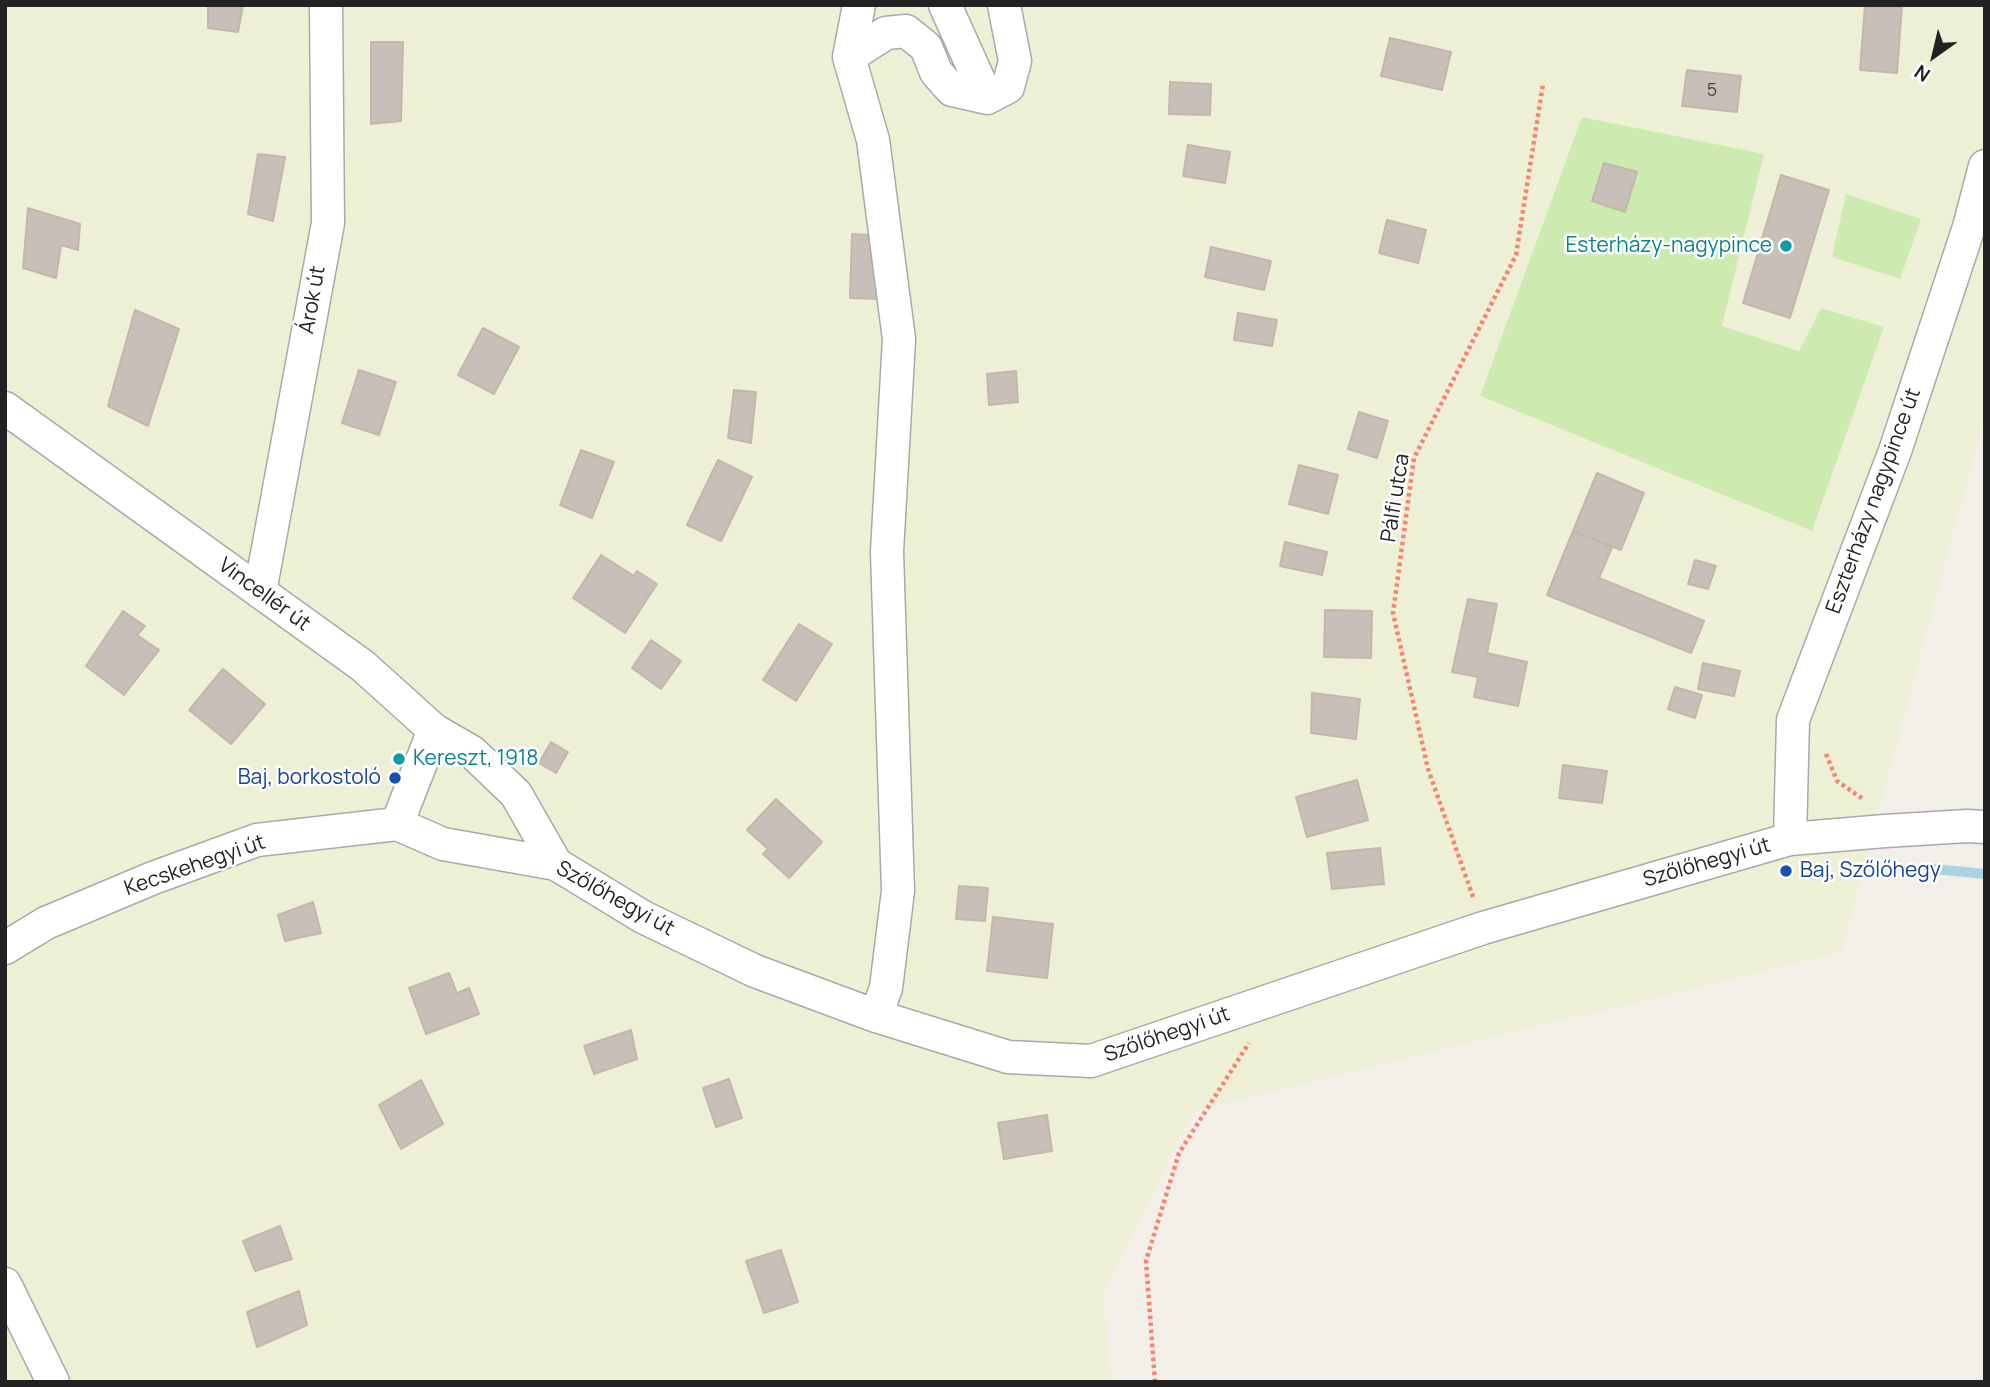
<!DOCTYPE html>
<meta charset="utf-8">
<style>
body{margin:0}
#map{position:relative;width:1990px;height:1387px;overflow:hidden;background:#f2efe9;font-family:Manrope,sans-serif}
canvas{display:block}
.frame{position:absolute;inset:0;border:7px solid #222;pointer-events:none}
.north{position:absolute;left:1899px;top:21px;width:70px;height:70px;-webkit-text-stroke:5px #fff;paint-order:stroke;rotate:214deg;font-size:19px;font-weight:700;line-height:28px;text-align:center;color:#222}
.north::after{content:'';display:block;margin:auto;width:24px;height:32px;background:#222;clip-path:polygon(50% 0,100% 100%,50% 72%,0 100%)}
</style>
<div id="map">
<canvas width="1990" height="1387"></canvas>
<div class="frame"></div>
<div class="north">N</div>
</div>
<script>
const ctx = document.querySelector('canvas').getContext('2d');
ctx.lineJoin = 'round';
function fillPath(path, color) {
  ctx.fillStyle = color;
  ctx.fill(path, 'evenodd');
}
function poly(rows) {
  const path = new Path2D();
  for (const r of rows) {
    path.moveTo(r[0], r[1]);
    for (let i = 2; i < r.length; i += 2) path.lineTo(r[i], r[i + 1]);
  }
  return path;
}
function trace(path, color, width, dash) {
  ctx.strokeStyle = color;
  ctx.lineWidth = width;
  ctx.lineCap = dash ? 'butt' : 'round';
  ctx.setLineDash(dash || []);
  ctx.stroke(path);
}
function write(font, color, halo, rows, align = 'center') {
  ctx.font = font + ' Manrope,sans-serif';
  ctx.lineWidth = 5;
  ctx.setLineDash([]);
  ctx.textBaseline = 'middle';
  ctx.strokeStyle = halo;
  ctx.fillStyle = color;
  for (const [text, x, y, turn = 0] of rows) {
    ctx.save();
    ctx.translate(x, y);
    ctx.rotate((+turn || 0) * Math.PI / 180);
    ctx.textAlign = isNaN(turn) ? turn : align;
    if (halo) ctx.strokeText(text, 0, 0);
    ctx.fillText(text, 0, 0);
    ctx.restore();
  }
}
fillPath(poly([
 [5,5,1985,5,1985,415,1841,952,1193,1111,1103,1292,1112,1382,5,1382]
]), '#eef0d5');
fillPath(poly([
 [1582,117,1764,154,1722,326,1799,351,1821,308,1884,327,1812,531,1480,396],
 [1846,194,1921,219,1900,279,1832,257]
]), '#cdebb0');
trace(poly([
 [1934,869,1985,874]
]), '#aad3df', 10);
const building = poly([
 [208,5,243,5,238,32,208,28,208,5],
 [1865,5,1902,5,1897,73,1860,70,1865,5],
 [1390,38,1451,52,1442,90,1381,76,1390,38],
 [371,42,403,42,401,121,371,124,371,42],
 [1687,70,1741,76,1737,112,1682,106,1687,70],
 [1170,82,1211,84,1210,115,1169,114,1170,82],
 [1188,145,1230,152,1225,183,1183,176,1188,145],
 [258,154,285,157,273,221,248,214,258,154],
 [1604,163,1637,172,1625,212,1592,201,1604,163],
 [1781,175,1829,190,1790,318,1743,303,1781,175],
 [28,208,80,224,78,250,61,245,56,278,23,268,28,208],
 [1387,220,1426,230,1418,263,1379,253,1387,220],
 [852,234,884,236,882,299,850,298,852,234],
 [1211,247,1271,261,1264,290,1205,277,1211,247],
 [135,310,179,329,148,426,108,406,135,310],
 [1238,313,1277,320,1272,346,1234,340,1238,313],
 [483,328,519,347,494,394,458,375,483,328],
 [359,370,396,382,379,435,342,423,359,370],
 [1016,371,1018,402,989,405,987,374,1016,371],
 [734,390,756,392,751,443,728,438,734,390],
 [1359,412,1388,421,1377,458,1348,449,1359,412],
 [581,450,614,462,592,518,560,505,581,450],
 [718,460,752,477,721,541,687,525,718,460],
 [1299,465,1338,475,1328,514,1289,504,1299,465],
 [1597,473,1644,493,1621,550,1573,531,1597,473],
 [1573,531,1612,547,1599,578,1704,621,1691,653,1547,595,1573,531],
 [1285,542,1327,552,1322,575,1280,566,1285,542],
 [601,555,634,576,637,571,657,584,625,633,573,598,601,555],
 [1695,560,1716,566,1708,589,1688,584,1695,560],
 [1468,599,1497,604,1487,653,1527,662,1518,706,1474,697,1478,677,1452,672,1468,599],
 [1325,610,1372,611,1371,658,1324,657,1325,610],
 [123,611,145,626,137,635,159,650,124,695,86,666,123,611],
 [799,624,832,644,796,701,763,680,799,624],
 [651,640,681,661,661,689,632,668,651,640],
 [1703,663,1740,671,1734,696,1698,689,1703,663],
 [223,669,265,704,231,744,189,710,223,669],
 [1675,687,1702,695,1695,718,1668,709,1675,687],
 [1312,693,1360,699,1356,739,1311,733,1312,693],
 [551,742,568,752,556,773,539,763,551,742],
 [1563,765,1607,771,1602,803,1559,798,1563,765],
 [1357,780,1368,820,1307,837,1296,797,1357,780],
 [776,799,822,842,789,878,763,854,768,849,747,830,776,799],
 [1380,848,1384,884,1332,889,1327,853,1380,848],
 [959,886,988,888,985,921,956,919,959,886],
 [313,902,321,933,285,941,278,915,313,902],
 [993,917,1053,924,1047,978,987,971,993,917],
 [449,973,457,993,469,988,479,1014,426,1034,409,988,449,973],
 [631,1030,637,1059,594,1074,584,1046,631,1030],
 [729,1079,742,1118,716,1127,703,1088,729,1079],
 [421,1080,443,1124,401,1149,379,1105,421,1080],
 [1047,1115,1052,1151,1004,1159,998,1123,1047,1115],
 [280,1226,292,1259,255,1271,243,1241,280,1226],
 [781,1250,798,1302,764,1313,746,1261,781,1250],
 [299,1291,307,1325,257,1347,247,1312,299,1291]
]);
fillPath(building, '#c7bfb8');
trace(building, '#c4b6ab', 2);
const minor = poly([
 [859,5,849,57,873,140,899,339,887,552,898,891,886,988,876,1016],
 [945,5,987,98],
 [849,57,886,33,906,31,926,47,936,72,952,90,987,98,1008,87,1015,61,1004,5],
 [5,408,363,666,434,730,397,824],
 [260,592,328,223,326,5],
 [434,730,472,752,516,794,556,864],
 [1790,839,1793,720,1895,451,1969,227,1985,166],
 [5,948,46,923,153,878,257,840,397,824,443,844,556,864,643,917,755,971,876,1016,1008,1057,1091,1061,1483,928,1790,839,1885,831,1967,826,1985,827],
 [5,1284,53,1382]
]);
trace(minor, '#a9a9a9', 35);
trace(poly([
 [1826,754,1837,781,1863,799],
 [1473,897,1428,769,1393,613,1414,458,1516,255,1543,84],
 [1155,1382,1146,1261,1179,1153,1249,1043]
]), '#fa8072', 4.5, [3.5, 3.5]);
trace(minor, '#fff', 32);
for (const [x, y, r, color] of [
 [1786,246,7,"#0f9aa8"],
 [399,759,7,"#0f9aa8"],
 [395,778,7,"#1a4fb4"],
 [1786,871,7,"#1a4fb4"]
]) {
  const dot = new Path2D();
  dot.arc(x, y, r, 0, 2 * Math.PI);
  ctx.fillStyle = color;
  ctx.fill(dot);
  trace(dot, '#fff', 2.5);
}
write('18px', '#4b4948', null, [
 ["5",1712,91]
]);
write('21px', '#0d838f', '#fff', [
 ["Esterházy-nagypince",1772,246],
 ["Kereszt, 1918",413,759,"left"]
], 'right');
write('21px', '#222', '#fff', [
 ["Árok út",313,300,-80],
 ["Pálfi utca",1396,498,-81],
 ["Eszterházy nagypince út",1874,501,-70],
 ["Vincellér út",264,595,36],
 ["Szőlőhegyi út",1707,863,-16],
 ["Kecskehegyi út",195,866,-19],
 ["Szőlőhegyi út",615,899,29],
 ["Szőlőhegyi út",1167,1035,-19]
]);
write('21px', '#164399', '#fff', [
 ["Baj, borkostoló",381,778],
 ["Baj, Szőlőhegy",1800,871,"left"]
], 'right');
</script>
